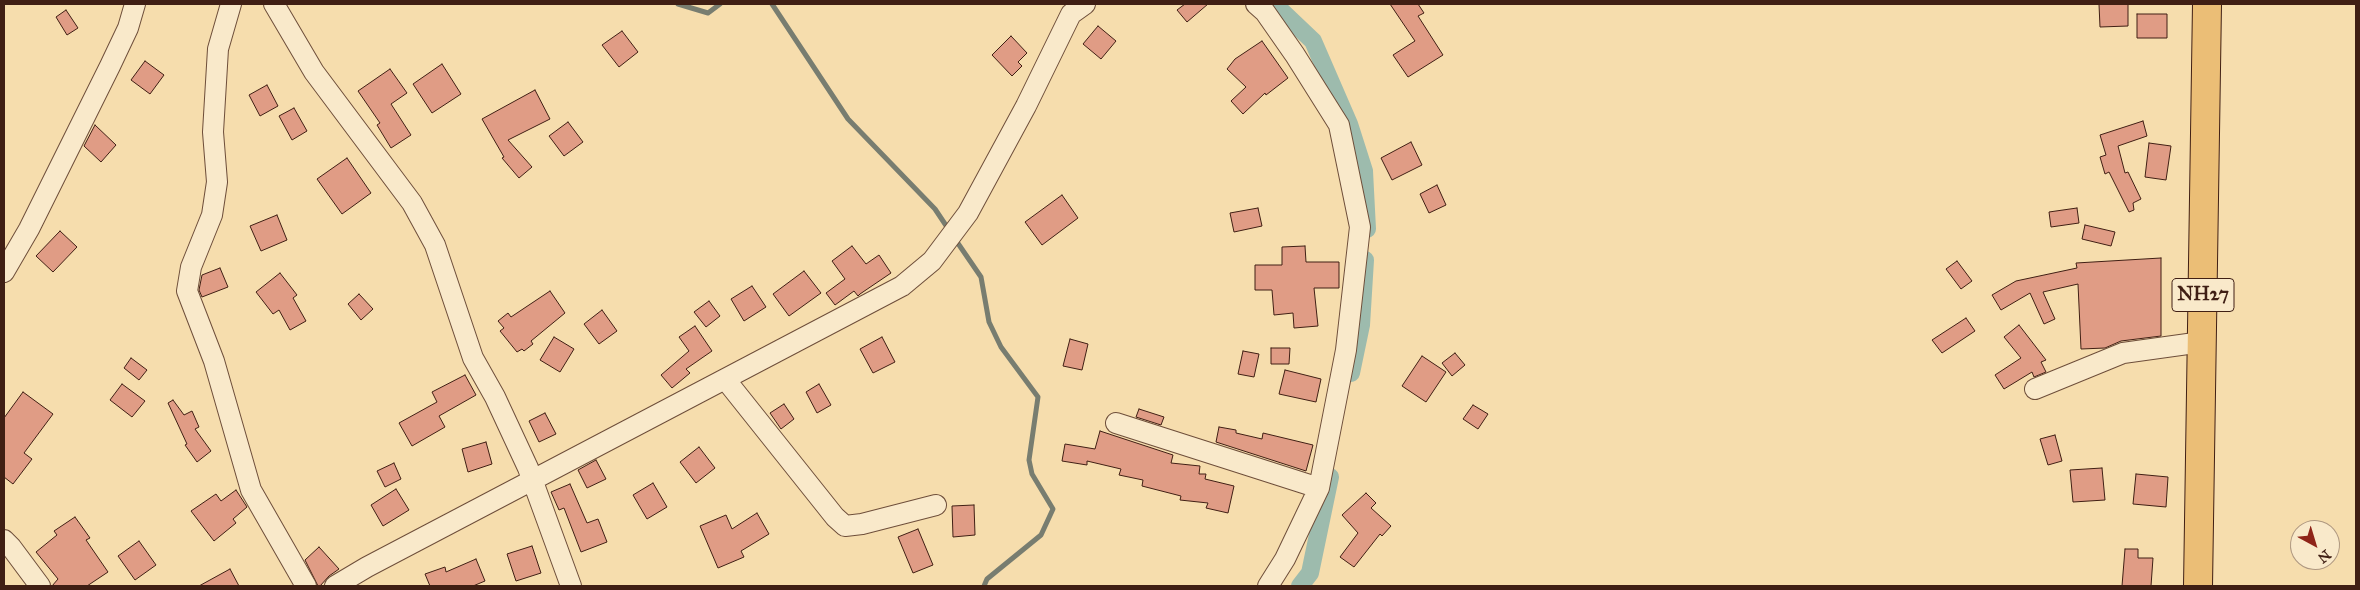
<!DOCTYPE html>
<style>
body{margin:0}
#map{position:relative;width:2360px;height:590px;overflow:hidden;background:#f6ddad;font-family:"IM FELL Great Primer",serif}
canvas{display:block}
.frame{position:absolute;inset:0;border:5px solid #401f14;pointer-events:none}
.north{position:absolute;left:2290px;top:520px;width:50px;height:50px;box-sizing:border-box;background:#f9e9ca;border:1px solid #af9881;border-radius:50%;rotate:141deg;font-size:14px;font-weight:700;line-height:20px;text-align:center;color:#401f14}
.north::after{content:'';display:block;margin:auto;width:18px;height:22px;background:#8f2418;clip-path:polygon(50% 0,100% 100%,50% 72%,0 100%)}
</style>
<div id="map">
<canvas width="2360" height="590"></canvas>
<div class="frame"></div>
<div class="north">N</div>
</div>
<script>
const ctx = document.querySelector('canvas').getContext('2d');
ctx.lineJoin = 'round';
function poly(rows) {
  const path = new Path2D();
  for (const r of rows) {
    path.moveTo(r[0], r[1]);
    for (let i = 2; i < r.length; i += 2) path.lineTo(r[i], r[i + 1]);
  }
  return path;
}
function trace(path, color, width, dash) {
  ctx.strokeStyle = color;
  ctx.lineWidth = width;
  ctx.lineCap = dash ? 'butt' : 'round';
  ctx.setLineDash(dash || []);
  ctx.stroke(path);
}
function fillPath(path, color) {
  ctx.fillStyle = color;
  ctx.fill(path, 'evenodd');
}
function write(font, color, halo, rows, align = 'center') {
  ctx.font = font + ' "IM FELL Great Primer",serif';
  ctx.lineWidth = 5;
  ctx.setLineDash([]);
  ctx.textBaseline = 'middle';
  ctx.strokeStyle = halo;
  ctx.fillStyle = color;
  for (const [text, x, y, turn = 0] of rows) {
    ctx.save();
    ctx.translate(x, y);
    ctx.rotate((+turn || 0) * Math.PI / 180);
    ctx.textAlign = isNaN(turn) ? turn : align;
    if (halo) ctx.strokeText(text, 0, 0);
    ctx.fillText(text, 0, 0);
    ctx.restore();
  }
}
trace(poly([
 [678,4,708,13,720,4],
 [772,4,848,119,935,209,949,230],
 [955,239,981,277,989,322,1001,347,1038,397,1029,460,1032,474,1053,509,1041,535,987,579,984,586]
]), '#787d70', 5);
trace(poly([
 [1274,4,1313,41,1349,124,1364,171,1367,229],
 [1351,373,1361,325,1365,260],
 [1300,586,1310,573,1330,477]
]), '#9dbbad', 18);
const building = poly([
 [1185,4,1208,4,1187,22,1177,10,1185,4],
 [1390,4,1418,4,1424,13,1418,16,1443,55,1408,77,1393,55,1415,41,1390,4],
 [2099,4,2128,4,2128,26,2100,27,2099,4],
 [66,10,78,28,67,35,56,17,66,10],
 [2137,14,2167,14,2167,38,2137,38,2137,14],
 [1098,26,1116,41,1101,59,1083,44,1098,26],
 [622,31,638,52,619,67,602,45,622,31],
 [1011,36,1027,53,1018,62,1022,66,1012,76,992,55,1011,36],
 [1262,41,1288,78,1266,95,1265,93,1243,114,1231,101,1246,87,1227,69,1235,59,1262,41],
 [145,61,164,75,150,94,131,80,145,61],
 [442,64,461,94,432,113,413,84,442,64],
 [390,69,407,93,391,104,411,135,391,148,377,125,380,123,358,91,390,69],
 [267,85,278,106,260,116,249,95,267,85],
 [535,90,550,119,508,140,532,167,519,178,502,158,504,157,482,119,535,90],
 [294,108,307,131,292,140,279,116,294,108],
 [2143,121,2147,136,2118,146,2125,173,2128,172,2141,199,2133,203,2134,210,2129,212,2109,172,2105,174,2100,157,2106,155,2100,135,2143,121],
 [568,122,583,142,564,156,549,136,568,122],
 [95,125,116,145,101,162,84,146,95,125],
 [1411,142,1422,165,1392,180,1381,158,1411,142],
 [2149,143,2171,146,2166,180,2145,177,2149,143],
 [347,158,371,193,342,214,317,179,347,158],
 [1437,185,1446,205,1429,213,1420,194,1437,185],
 [1062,195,1078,218,1042,245,1025,222,1062,195],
 [1258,208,1262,226,1234,232,1230,213,1258,208],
 [2077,208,2079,223,2051,227,2049,212,2077,208],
 [277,215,287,240,261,251,250,226,277,215],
 [2085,225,2115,232,2111,246,2082,239,2085,225],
 [60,231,77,247,53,272,36,256,60,231],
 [852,246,866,264,879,255,891,273,860,294,858,296,854,291,835,305,826,293,845,279,832,261,852,246],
 [1305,246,1306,262,1339,262,1339,288,1314,288,1318,326,1294,328,1293,313,1274,315,1272,290,1255,290,1255,265,1282,265,1282,247,1305,246],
 [2161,258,2161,336,2121,341,2105,348,2081,349,2078,284,2043,292,2055,319,2044,324,2030,293,2001,310,1992,295,2016,281,2077,268,2076,263,2161,258],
 [1957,261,1972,281,1961,289,1946,269,1957,261],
 [220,268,228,287,202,297,199,290,202,275,220,268],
 [804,271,821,293,789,316,773,294,804,271],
 [280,273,297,295,293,298,306,321,290,330,279,310,273,314,256,292,280,273],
 [752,286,766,307,744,321,731,299,752,286],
 [550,291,565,313,531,341,533,344,524,351,522,349,517,352,500,331,504,328,498,321,508,313,511,317,550,291],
 [359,294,373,309,361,320,348,304,359,294],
 [709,301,720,316,706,327,694,312,709,301],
 [602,310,617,331,599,344,584,324,602,310],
 [1966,318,1975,331,1942,353,1932,340,1966,318],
 [2019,325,2046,360,2041,362,2046,372,2034,377,2032,372,2004,389,1995,375,2021,358,2004,337,2019,325],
 [695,326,712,351,686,369,690,373,672,388,661,375,689,351,679,337,695,326],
 [554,337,574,349,560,372,540,360,554,337],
 [882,337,895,362,873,373,860,349,882,337],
 [1070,339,1088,344,1082,370,1063,366,1070,339],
 [1271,348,1290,348,1289,364,1271,364,1271,348],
 [1243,351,1259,354,1254,377,1238,374,1243,351],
 [1455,353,1465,365,1452,376,1442,363,1455,353],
 [1422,356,1446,372,1426,402,1402,386,1422,356],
 [131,358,147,370,139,380,124,368,131,358],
 [1285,370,1321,379,1316,402,1279,394,1285,370],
 [465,375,476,395,439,416,445,427,412,446,399,423,437,402,432,392,465,375],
 [122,384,145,401,132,417,110,400,122,384],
 [819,384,831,405,817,413,806,392,819,384],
 [23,392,53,414,24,453,32,459,13,484,4,477,4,418,23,392],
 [173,400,184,415,192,411,199,427,195,429,211,451,197,462,185,445,187,444,168,403,173,400],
 [784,404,794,419,781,429,770,413,784,404],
 [1473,405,1488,414,1478,429,1463,419,1473,405],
 [1139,409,1164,417,1161,425,1136,417,1139,409],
 [545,413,556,434,539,442,529,421,545,413],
 [1219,427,1236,430,1236,433,1262,439,1263,433,1313,445,1306,471,1216,442,1219,427],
 [1100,431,1173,455,1171,463,1200,466,1199,474,1206,474,1205,479,1234,486,1228,513,1206,508,1208,503,1180,500,1181,496,1142,486,1143,480,1119,475,1121,469,1087,461,1087,465,1062,461,1065,444,1095,449,1100,431],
 [2055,435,2062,461,2048,465,2040,439,2055,435],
 [486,442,492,464,468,472,462,449,486,442],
 [699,447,715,468,696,483,680,462,699,447],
 [596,460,606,479,587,488,578,470,596,460],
 [394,463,401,479,385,487,377,471,394,463],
 [2102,468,2105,500,2073,502,2070,470,2102,468],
 [2136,474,2168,477,2166,507,2133,504,2136,474],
 [653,483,667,507,647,519,633,495,653,483],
 [570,484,587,523,598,519,607,542,581,552,564,508,559,510,551,492,570,484],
 [396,489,409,510,383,526,371,505,396,489],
 [236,490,247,507,233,519,236,523,214,541,191,511,216,494,221,501,236,490],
 [1366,493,1376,503,1371,508,1391,526,1382,536,1380,534,1354,567,1340,557,1358,533,1342,515,1366,493],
 [974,505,975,535,953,537,952,506,974,505],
 [757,513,769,534,741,551,744,557,718,568,700,526,726,515,732,529,757,513],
 [75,517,90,538,86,540,108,572,87,586,52,586,58,579,36,552,57,535,54,531,75,517],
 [918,529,933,565,913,573,898,537,918,529],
 [139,541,156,565,135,580,118,556,139,541],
 [532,546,541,573,516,581,507,554,532,546],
 [319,547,339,569,329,576,320,586,318,586,305,560,319,547],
 [2125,549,2138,549,2138,558,2153,558,2151,586,2122,586,2125,549],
 [476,559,485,581,473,586,430,586,425,574,445,567,446,572,476,559],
 [230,569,239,586,199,586,230,569]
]);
fillPath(building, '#e09c85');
trace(building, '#401f14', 1);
const minor = poly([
 [231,4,218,49,213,132,217,182,212,215,191,267,187,291,214,361,251,490,306,586],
 [274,4,314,72,412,203,435,245,473,358,495,397,528,468,571,586],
 [1256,4,1265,12,1295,55,1339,125,1360,227,1346,350,1319,488,1285,559,1268,586],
 [4,272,29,229,110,66,128,28,135,4],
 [725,379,835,517,845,526,862,524,936,505],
 [2035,389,2123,353,2202,342],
 [1116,423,1319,488],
 [4,540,11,547,40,586],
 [335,586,367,567,902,286,932,261,968,213,1026,106,1071,14,1085,4]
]);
const highway = poly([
 [2198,586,2207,4]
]);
trace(minor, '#6e4e3a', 22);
trace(highway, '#401f14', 30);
trace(minor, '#f9e9ca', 20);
trace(highway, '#ebbe76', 28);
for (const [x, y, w] of [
 [2203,295,62]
]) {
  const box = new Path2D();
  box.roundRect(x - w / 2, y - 16.5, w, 33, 4);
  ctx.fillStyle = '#f9e9ca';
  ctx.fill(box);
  trace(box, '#401f14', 1);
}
write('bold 19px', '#401f14', null, [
 ["NH27",2203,295]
]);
</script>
